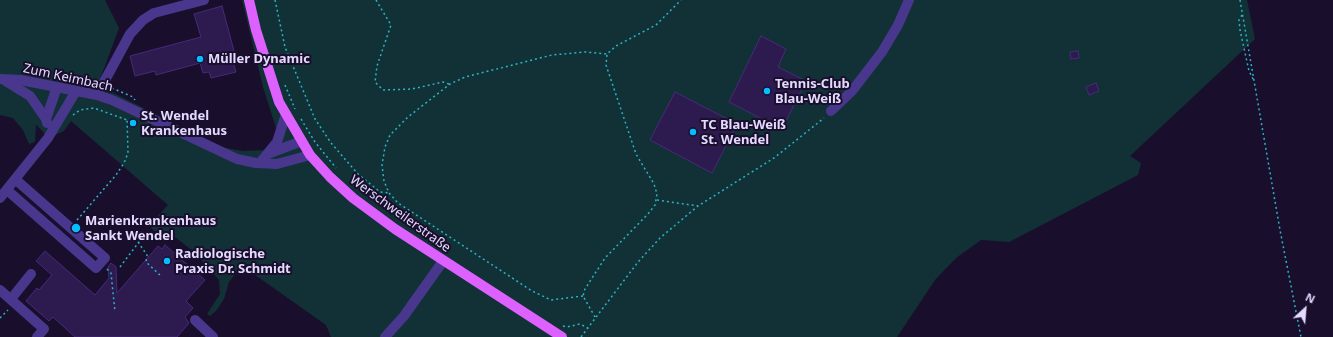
<!DOCTYPE html>
<meta charset="utf-8">
<style>
body{margin:0}
#map{position:relative;width:1333px;height:337px;overflow:hidden;background:#190f2c;font-family:"Noto Sans",sans-serif}
canvas{display:block}
.north{position:absolute;left:1285px;top:289px;width:40px;height:40px;-webkit-text-stroke:3px #190f2c;paint-order:stroke;rotate:26deg;font-size:11px;font-weight:700;line-height:16px;text-align:center;color:#e4daff}
.north::after{content:'';display:block;margin:auto;width:14px;height:18px;background:#e4daff;clip-path:polygon(50% 0,100% 100%,50% 72%,0 100%)}
</style>
<div id="map">
<canvas width="1333" height="337"></canvas>
<div class="north">N</div>
</div>
<script>
const ctx = document.querySelector('canvas').getContext('2d');
ctx.lineJoin = 'round';
function fillPath(path, color) {
  ctx.fillStyle = color;
  ctx.fill(path, 'evenodd');
}
function poly(rows) {
  const path = new Path2D();
  for (const r of rows) {
    path.moveTo(r[0], r[1]);
    for (let i = 2; i < r.length; i += 2) path.lineTo(r[i], r[i + 1]);
  }
  return path;
}
function trace(path, color, width, dash) {
  ctx.strokeStyle = color;
  ctx.lineWidth = width;
  ctx.lineCap = dash ? 'butt' : 'round';
  ctx.setLineDash(dash || []);
  ctx.stroke(path);
}
function write(font, color, halo, rows, align = 'center') {
  ctx.font = font + ' "Noto Sans",sans-serif';
  ctx.lineWidth = 4;
  ctx.setLineDash([]);
  ctx.textBaseline = 'middle';
  ctx.strokeStyle = halo;
  ctx.fillStyle = color;
  for (const [text, x, y, turn = 0] of rows) {
    ctx.save();
    ctx.translate(x, y);
    ctx.rotate((+turn || 0) * Math.PI / 180);
    ctx.textAlign = isNaN(turn) ? turn : align;
    if (halo) ctx.strokeText(text, 0, 0);
    ctx.fillText(text, 0, 0);
    ctx.restore();
  }
}
fillPath(poly([
 [0,0,105,0,119,28,99,82,104,88,220,147,243,151,266,150,278,134,263,87,242,0,1247,0,1255,39,1130,156,1141,163,1138,175,1009,242,981,240,956,258,935,280,897,337,331,337,326,325,248,270,240,268,229,282,224,299,216,311,210,316,207,314,220,294,219,280,193,251,167,231,154,231,149,225,168,205,71,121,64,131,48,138,36,124,35,142,29,144,23,130,13,118,0,115]
]), '#123136');
const building = poly([
 [222,6,234,51,230,52,236,72,211,78,209,72,203,73,200,63,156,75,155,71,135,76,130,56,201,37,194,14,222,6],
 [761,36,786,49,778,67,806,81,782,129,729,102,761,36],
 [1078,51,1079,58,1071,59,1070,52,1078,51],
 [1096,83,1099,91,1089,95,1086,87,1096,83],
 [675,92,737,124,712,173,650,140,675,92],
 [165,245,205,280,186,301,193,308,185,317,189,323,177,337,75,337,53,317,49,321,26,301,37,288,39,290,52,275,36,261,45,251,95,295,109,278,108,267,111,263,116,267,117,293,158,246,162,249,165,245]
]);
fillPath(building, '#2d1a4e');
trace(building, '#472a7b', 1);
trace(poly([
 [275,0,285,47,315,119,331,143,358,174,380,192,389,193],
 [376,0,391,25,377,66,375,82,383,90,412,89,443,82,449,84],
 [1240,0,1280,230,1301,337],
 [1242,15,1239,20,1240,30,1249,71,1253,79],
 [285,85,295,109],
 [112,88,133,97,135,100],
 [73,115,80,110,94,108,127,120],
 [301,119,315,142,336,168],
 [657,200,698,206],
 [77,220,116,175,124,163,128,153,127,118],
 [138,242,147,255,146,262,162,277],
 [120,267,145,234],
 [107,269,111,273,115,312],
 [583,296,551,300,532,291,398,203,389,193,384,181,382,165,385,147,390,135,408,117,450,84,465,77,552,55,585,52,607,54],
 [595,317,583,296,585,289,605,258,648,214,655,205,657,194,654,184,636,154,606,65,607,54,616,46,656,25,681,0],
 [0,318,8,310],
 [563,326,567,327,580,324,588,328],
 [581,337,638,262,660,238,698,206,774,158,824,118]
]), '#28b5c5', 1.5, [2, 3]);
trace(poly([
 [0,79,21,80,97,95,112,100,237,159,256,163,277,164,310,155],
 [4,80,30,96,46,119],
 [97,95,130,34,143,20,154,13,204,0],
 [831,111,852,91,882,52,898,25,909,0],
 [47,123,46,119,57,87],
 [270,153,302,141],
 [260,163,277,142,286,114],
 [7,190,96,268,105,258,15,179],
 [0,198,48,138,76,91],
 [0,290,44,329,37,337],
 [11,299,31,274],
 [195,320,213,337],
 [385,337,404,316,443,261]
]), '#48378d', 10);
trace(poly([
 [249,0,256,30,279,102,310,155,330,177,353,198,395,229,562,337]
]), '#dd61ff', 10);
for (const [x, y, r, color] of [
 [200,59,4,"#06beff"],
 [767,91,4,"#06beff"],
 [133,123,4,"#06beff"],
 [693,132,4,"#06beff"],
 [76,228,5,"#06beff"],
 [167,261,4,"#06beff"]
]) {
  const dot = new Path2D();
  dot.arc(x, y, r, 0, 2 * Math.PI);
  ctx.fillStyle = color;
  ctx.fill(dot);
  trace(dot, '#190f2c', 1.5);
}
write('bold 13px', '#e4daff', '#190f2c', [
 ["Müller Dynamic",208,59],
 ["Tennis-Club",775,84],
 ["Blau-Weiß",775,99],
 ["St. Wendel",141,116],
 ["Krankenhaus",141,131],
 ["TC Blau-Weiß",701,125],
 ["St. Wendel",701,140],
 ["Marienkrankenhaus",85,221],
 ["Sankt Wendel",85,236],
 ["Radiologische",175,254],
 ["Praxis Dr. Schmidt",175,269]
], 'left');
write('13px', '#e4daff', '#190f2c', [
 ["Zum Keimbach",68,78,12],
 ["Werschweilerstraße",400,214,36]
]);
</script>
